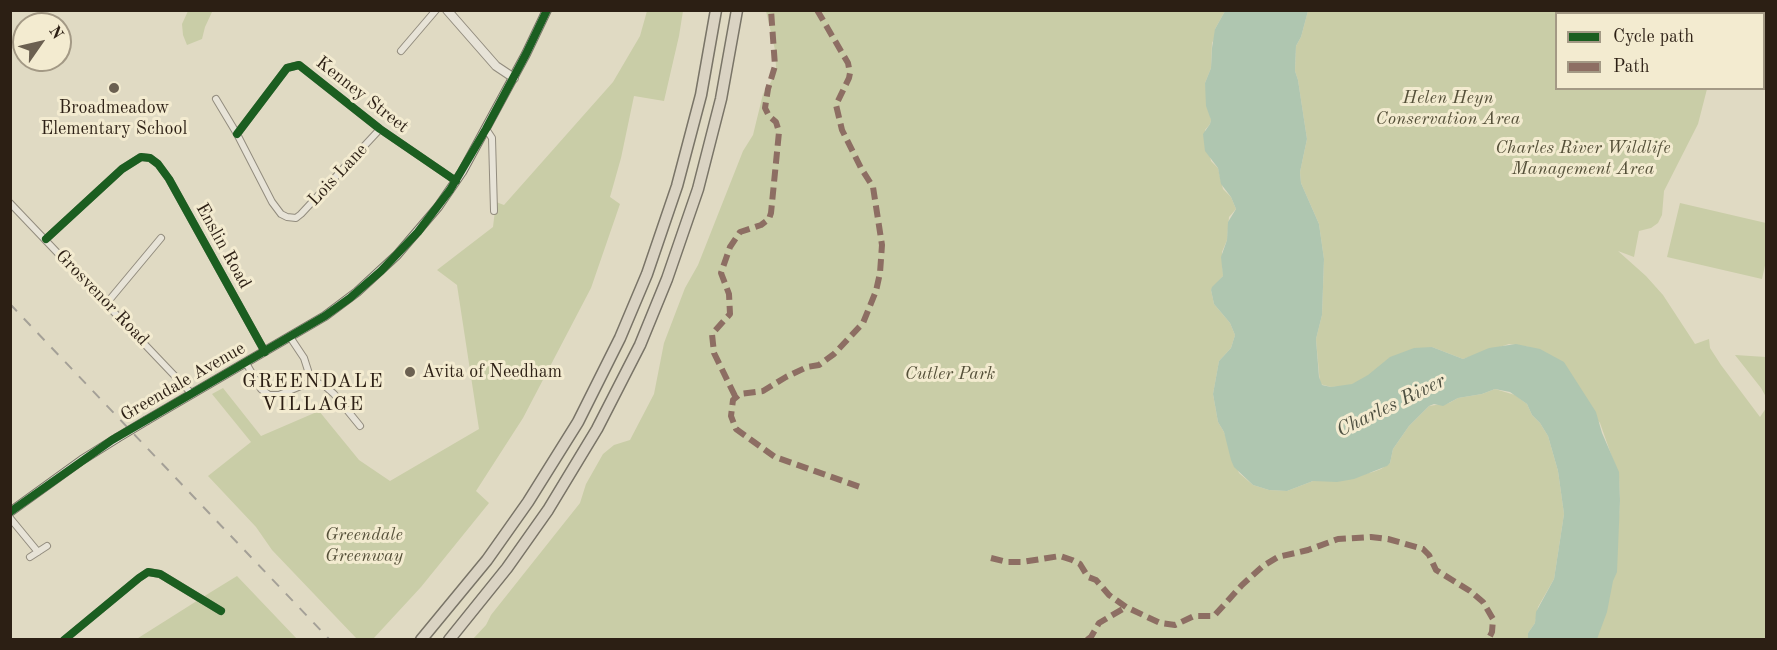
<!DOCTYPE html>
<style>
body{margin:0}
#map{position:relative;width:1777px;height:650px;overflow:hidden;background:#e0dac3;font-family:"Old Standard TT",serif}
canvas{display:block}
.frame{position:absolute;inset:0;border:12px solid #2c1f14;pointer-events:none}
.legend{position:absolute;left:1555px;top:12px;width:210px;height:78px;box-sizing:border-box;background:#f3ebd0;border:2px solid #a39985;margin:0;padding:8px 10px;list-style:none;font-size:18px;color:#2c1f14}
.legend li{display:flex;align-items:center;gap:12px;height:30px}
.legend b{width:30px;border:2px solid #a39985}
.north{position:absolute;left:12px;top:12px;width:60px;height:60px;box-sizing:border-box;background:#f3ebd0;border:2px solid #a39985;border-radius:50%;rotate:56deg;font-size:16px;font-weight:700;line-height:24px;text-align:center;color:#2c1f14}
.north::after{content:'';display:block;margin:auto;width:21px;height:27px;background:#6b6051;clip-path:polygon(50% 0,100% 100%,50% 72%,0 100%)}
</style>
<div id="map">
<canvas width="1777" height="650"></canvas>
<div class="frame"></div>
<ul class="legend">
<li><b style="height:8px;background:#1b5e20"></b>Cycle path</li>
<li><b style="height:8px;background:#8d6e63"></b>Path</li>
</ul>
<div class="north">N</div>
</div>
<script>
const ctx = document.querySelector('canvas').getContext('2d');
ctx.lineJoin = 'round';
function fillPath(path, color) {
  ctx.fillStyle = color;
  ctx.fill(path, 'evenodd');
}
function poly(rows) {
  const path = new Path2D();
  for (const r of rows) {
    path.moveTo(r[0], r[1]);
    for (let i = 2; i < r.length; i += 2) path.lineTo(r[i], r[i + 1]);
  }
  return path;
}
function trace(path, color, width, dash) {
  ctx.strokeStyle = color;
  ctx.lineWidth = width;
  ctx.lineCap = dash ? 'butt' : 'round';
  ctx.setLineDash(dash || []);
  ctx.stroke(path);
}
function write(font, color, halo, rows, align = 'center') {
  ctx.font = font + ' "Old Standard TT",serif';
  ctx.lineWidth = 6;
  ctx.setLineDash([]);
  ctx.textBaseline = 'middle';
  ctx.strokeStyle = halo;
  ctx.fillStyle = color;
  for (const [text, x, y, turn = 0] of rows) {
    ctx.save();
    ctx.translate(x, y);
    ctx.rotate((+turn || 0) * Math.PI / 180);
    ctx.textAlign = isNaN(turn) ? turn : align;
    if (halo) ctx.strokeText(text, 0, 0);
    ctx.fillText(text, 0, 0);
    ctx.restore();
  }
}
fillPath(poly([
 [1621,10,1620,14,1556,14,1556,88,1707,89,1698,124,1664,191,1662,215,1658,223,1651,228,1639,231,1634,257,1618,251,1646,276,1663,295,1695,344,1709,339,1710,348,1721,365,1760,417,1766,408,1766,639,1594,639,1616,565,1620,501,1619,477,1600,423,1529,347,1509,344,1463,359,1432,347,1349,386,1331,387,1320,384,1316,339,1322,315,1324,259,1319,224,1301,183,1300,172,1307,139,1298,80,1295,71,1296,46,1301,37,1308,11],
 [188,11,212,11,212,12,205,27,202,39,187,45,183,35,182,24],
 [647,11,683,11,679,36,664,101,634,96,621,158,610,197,620,204,591,288,523,418,476,491,489,503,421,587,373,639,357,639,272,550,256,527,208,476,251,442,212,394,223,388,261,436,319,411,359,460,390,481,479,429,457,285,437,270,493,227,496,202,504,205,613,82,640,36],
 [766,11,1225,11,1215,29,1215,37,1212,43,1211,68,1205,83,1211,120,1210,124,1205,130,1211,161,1218,168,1223,189,1231,197,1236,209,1229,217,1227,240,1222,252,1223,276,1211,290,1214,304,1230,323,1235,335,1231,348,1219,361,1213,394,1218,422,1224,432,1239,473,1253,485,1269,490,1287,491,1313,481,1329,481,1373,472,1381,469,1390,463,1393,449,1409,426,1429,406,1449,403,1458,398,1482,394,1495,389,1515,395,1527,404,1532,415,1540,423,1548,436,1558,471,1564,514,1554,579,1538,607,1535,623,1528,633,1528,639,472,640,486,625,491,615,580,503,586,484,603,454,614,445,630,440,654,394,664,343,685,288,698,265,743,151,753,135,763,94,771,82,776,68,775,50],
 [1680,203,1766,223,1766,261,1762,279,1667,257],
 [1735,355,1766,357,1766,397,1761,388],
 [237,576,297,639,135,640,211,592]
]), '#c9cda7');
fillPath(poly([
 [1225,11,1308,11,1301,37,1296,46,1295,71,1298,80,1307,139,1300,172,1301,183,1319,224,1324,259,1322,315,1316,339,1319,377,1322,385,1331,387,1352,384,1368,375,1390,357,1414,348,1432,347,1463,359,1489,348,1516,344,1540,349,1564,362,1596,412,1602,433,1619,472,1620,501,1617,572,1613,581,1607,612,1597,639,1528,639,1528,633,1535,623,1536,612,1554,579,1564,514,1558,471,1548,436,1540,423,1532,415,1527,404,1510,392,1495,389,1482,394,1458,398,1443,406,1434,404,1429,406,1409,426,1393,449,1390,463,1387,466,1354,479,1337,482,1313,481,1287,491,1269,490,1253,485,1234,467,1231,460,1224,432,1218,422,1213,394,1219,361,1231,348,1235,335,1230,323,1214,304,1211,290,1212,287,1223,276,1221,257,1227,240,1228,222,1236,209,1231,197,1221,184,1218,168,1205,151,1203,134,1210,124,1211,120,1206,106,1205,83,1211,68,1212,48,1215,29]
]), '#afc6b0');
const minor = poly([
 [1723,10,1723,14],
 [401,51,436,10],
 [1764,71,1766,72],
 [216,99,237,134,272,202,281,214,287,217,296,218,301,214,380,129],
 [486,129,492,138,494,211],
 [237,134,287,68,299,65,380,129,456,181],
 [10,203,192,394],
 [46,239,122,169,141,157,150,158,158,164,169,179,265,352],
 [106,304,161,238],
 [290,337,304,358,312,383],
 [246,363,261,389,269,395,279,395,308,383,318,383,325,386,334,394,360,426],
 [10,518,38,552],
 [30,557,47,546],
 [64,640,139,578,148,572,160,574,221,611]
]);
const tertiary = poly([
 [447,10,496,66,514,78]
]);
const secondary = poly([
 [147,420,325,316,357,292,397,255,438,207,462,172,526,54,547,10],
 [10,512,82,460,117,438]
]);
const motorway = poly([
 [421,640,487,560,528,502,578,422,620,338,647,274,677,186,701,95,716,10],
 [449,640,507,568,548,510,597,429,640,345,667,279,698,189,721,99,737,10]
]);
trace(minor, '#928c7e', 8);
trace(tertiary, '#928c7e', 10);
trace(secondary, '#797467', 10);
trace(motorway, '#797467', 13);
trace(minor, '#e7e3d7', 6);
trace(tertiary, '#e7e3d7', 8);
trace(secondary, '#e7e3d7', 8);
trace(motorway, '#dad3c3', 10);
trace(poly([
 [10,304,330,640]
]), '#a4a097', 2, [10, 10]);
const secondaryBridge = poly([
 [117,438,147,420]
]);
trace(secondaryBridge, '#797467', 10, []);
trace(secondaryBridge, '#e7e3d7', 8);
trace(poly([
 [817,10,848,63,850,73,849,78,836,105,842,130,861,168,873,187,882,245,880,273,876,291,863,323,834,354,819,365,807,367,786,377,763,391,740,394,733,400,731,416,736,429,775,457,863,488],
 [735,396,714,353,712,334,730,314,729,294,721,273,730,247,740,232,761,225,769,219,771,213,779,132,776,122,769,116,765,108,768,89,775,66,771,10],
 [991,558,1007,562,1022,562,1060,556,1072,560,1080,564,1088,577,1096,580,1109,595,1126,607,1160,623,1175,625,1194,616,1214,616,1242,585,1263,566,1278,557,1308,550,1338,539,1371,537,1388,539,1423,549,1429,555,1436,570,1470,591,1483,602,1493,619,1492,632,1488,640],
 [1087,640,1091,637,1099,623,1126,607]
]), '#8d6e63', 6, [12, 6]);
trace(poly([
 [237,134,287,68,299,65,380,129,456,181],
 [46,239,122,169,141,157,150,158,158,164,169,179,265,352],
 [10,512,112,440,325,316,350,298,381,271,418,232,450,190,486,129,526,54,547,10],
 [64,640,139,578,148,572,160,574,221,611]
]), '#1b5e20', 8);
for (const [x, y, r, color] of [
 [114,88,6,"#6b6051"],
 [410,372,6,"#6b6051"]
]) {
  const dot = new Path2D();
  dot.arc(x, y, r, 0, 2 * Math.PI);
  ctx.fillStyle = color;
  ctx.fill(dot);
  trace(dot, '#f3ebd0', 2);
}
write('18px', '#2c1f14', '#f3ebd0', [
 ["Kenney Street",362,95,38],
 ["Lois Lane",338,175,-47],
 ["Enslin Road",223,246,61],
 ["Grosvenor Road",102,298,46],
 ["Greendale Avenue",183,382,-30]
]);
write('italic 18px', '#555039', '#f3ebd0', [
 ["Helen Heyn",1448,98],
 ["Conservation Area",1448,119],
 ["Charles River Wildlife",1583,148],
 ["Management Area",1583,169],
 ["Cutler Park",950,374],
 ["Greendale",364,535],
 ["Greenway",364,556]
]);
write('18px', '#2c1f14', '#f3ebd0', [
 ["Broadmeadow",114,108],
 ["Elementary School",114,129],
 ["Avita of Needham",422,372,"left"]
]);
ctx.letterSpacing = '1.5px';
write('20px', '#2c1f14', '#f3ebd0', [
 ["GREENDALE",313,382],
 ["VILLAGE",313,405]
]);
ctx.letterSpacing = '0px';
write('italic 20px', '#4d4f40', '#f3ebd0', [
 ["Charles River",1391,406,-26]
]);
</script>
